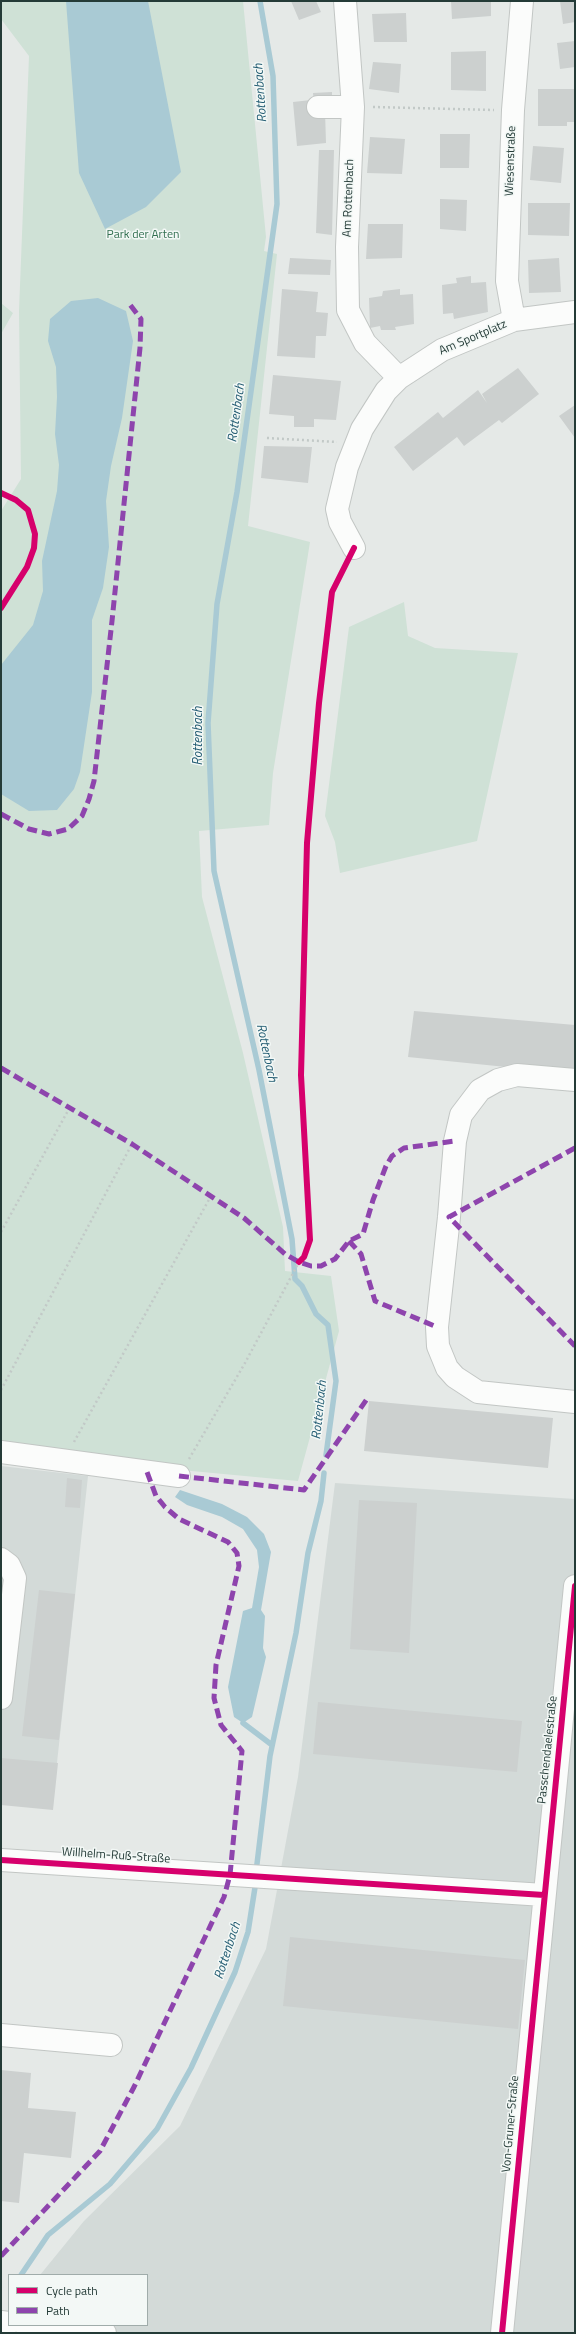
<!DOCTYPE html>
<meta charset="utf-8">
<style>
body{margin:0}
#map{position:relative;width:576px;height:2334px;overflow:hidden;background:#e5e9e7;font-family:"Titillium Web",sans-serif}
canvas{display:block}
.frame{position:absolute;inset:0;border:2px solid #243b37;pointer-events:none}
.legend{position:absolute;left:8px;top:2274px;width:140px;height:52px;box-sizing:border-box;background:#f3f8f6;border:1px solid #a0acaa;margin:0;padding:5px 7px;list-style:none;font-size:12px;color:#243b37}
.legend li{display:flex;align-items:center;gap:8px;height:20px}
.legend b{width:20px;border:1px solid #a0acaa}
</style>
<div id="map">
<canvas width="576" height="2334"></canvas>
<div class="frame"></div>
<ul class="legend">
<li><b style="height:5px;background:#d6006c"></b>Cycle path</li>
<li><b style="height:5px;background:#8e44ad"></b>Path</li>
</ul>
</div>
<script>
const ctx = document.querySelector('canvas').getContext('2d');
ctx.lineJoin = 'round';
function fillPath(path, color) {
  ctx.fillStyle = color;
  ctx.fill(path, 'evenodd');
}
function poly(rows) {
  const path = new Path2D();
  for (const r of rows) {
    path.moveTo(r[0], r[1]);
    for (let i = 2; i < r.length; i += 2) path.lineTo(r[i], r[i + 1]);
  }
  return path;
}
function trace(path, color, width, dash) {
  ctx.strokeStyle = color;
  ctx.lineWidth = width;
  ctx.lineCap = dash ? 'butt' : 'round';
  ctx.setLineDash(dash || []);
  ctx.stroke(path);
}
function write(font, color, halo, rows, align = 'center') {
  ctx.font = font + ' "Titillium Web",sans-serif';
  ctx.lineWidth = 3;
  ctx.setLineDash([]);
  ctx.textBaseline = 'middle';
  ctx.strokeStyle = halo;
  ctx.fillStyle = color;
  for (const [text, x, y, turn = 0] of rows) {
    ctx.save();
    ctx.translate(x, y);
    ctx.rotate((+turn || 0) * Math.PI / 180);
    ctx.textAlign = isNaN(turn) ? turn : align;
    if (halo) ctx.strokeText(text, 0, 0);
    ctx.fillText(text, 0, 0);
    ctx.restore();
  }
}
fillPath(poly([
 [1,1466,88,1476,52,1809,1,1803],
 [335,1483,575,1499,575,2333,32,2333,33,2325,147,2325,147,2275,40,2275,84,2221,180,2126,266,1949,298,1777]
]), '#d3dad8');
fillPath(poly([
 [1,1,243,1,266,237,264,251,277,254,248,526,310,542,273,773,269,825,199,831,202,897,243,1053,283,1227,285,1271,331,1276,339,1331,298,1481,181,1470,1,1445,1,511,21,479,19,311,29,56,1,19],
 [1,303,13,313,1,334],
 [404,602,408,636,435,648,518,653,477,841,340,873,335,842,325,816,349,627]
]), '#cfe1d6');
fillPath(poly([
 [66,1,148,1,181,172,146,207,105,229,79,173],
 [98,298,126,311,133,341,122,418,111,466,106,501,109,547,103,588,92,620,92,692,80,772,74,789,57,810,29,811,1,794,1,665,33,625,43,591,42,561,57,491,59,465,55,434,57,397,56,367,48,341,50,319,71,301],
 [180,1490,222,1504,247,1517,264,1534,271,1552,261,1610,265,1616,263,1648,266,1657,252,1717,243,1723,234,1717,228,1687,243,1611,252,1608,259,1567,257,1550,243,1529,222,1517,187,1505,175,1497]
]), '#a9cad4');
trace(poly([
 [260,1,273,76,277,204,237,492,217,604,208,723,214,871,259,1070,292,1239,295,1279,302,1286,316,1314,328,1325,336,1381,326,1455],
 [243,1723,272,1745],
 [256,1872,270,1756,296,1633,308,1553,321,1501,324,1473],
 [21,2275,48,2235,110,2184,157,2129,191,2068,235,1972,248,1932,256,1881]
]), '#a9cad4', 5.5);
fillPath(poly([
 [291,1,316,1,321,12,299,20],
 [451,1,491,1,491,16,452,19],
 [560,1,575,1,575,22,563,24],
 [406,13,407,42,374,42,372,14],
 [575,41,575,67,560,69,557,43],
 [486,51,486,91,451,90,451,52],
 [373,62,401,64,399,93,369,89],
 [538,89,575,89,575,122,567,122,567,126,538,126],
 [332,92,332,103,314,104,313,93],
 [311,100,325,111,326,143,297,146,293,102],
 [440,134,470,134,469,168,440,168],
 [370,137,405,139,402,174,367,173],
 [533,146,564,148,561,183,530,180],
 [319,150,334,150,332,235,316,233],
 [440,199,467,200,466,231,440,229],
 [528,203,570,203,569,236,528,235],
 [368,224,403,224,402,258,366,259],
 [290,258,331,260,330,275,288,274],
 [559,258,561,292,529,293,528,260],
 [471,276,471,283,486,282,488,312,454,319,453,313,443,314,442,285,457,283,456,278],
 [282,289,318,292,316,312,328,313,326,336,316,336,315,358,277,356],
 [400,289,400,295,413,294,414,324,395,327,396,330,381,330,380,326,370,328,369,298,382,296,383,291],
 [518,368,539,394,502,423,499,420,464,446,457,437,413,471,394,447,438,412,443,418,478,390,487,403,482,394],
 [273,375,341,381,336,420,314,419,314,427,294,427,294,416,269,414],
 [575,405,575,438,559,416],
 [264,446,312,447,308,483,261,478],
 [414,1011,575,1025,575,1074,408,1057],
 [369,1401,553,1418,548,1468,364,1451],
 [67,1478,82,1480,80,1508,65,1507],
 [359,1500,417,1503,409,1653,350,1649],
 [39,1590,75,1594,59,1740,22,1736],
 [318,1702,522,1721,517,1772,313,1754],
 [1,1758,58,1763,53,1810,1,1805],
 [290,1937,525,1960,518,2029,283,2006],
 [1,2070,31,2073,28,2108,76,2112,71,2158,24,2153,19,2203,1,2201]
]), '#ccd0cf');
const minor = poly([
 [345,1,353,107,347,247,348,310,365,343,399,378],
 [318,107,353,107],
 [514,320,507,281,513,110,522,1],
 [354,548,340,522,337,509,347,467,362,429,386,391,399,378,442,350,514,320,575,312],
 [575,1080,517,1075,498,1080,480,1090,461,1115,455,1141,449,1217,437,1327,438,1346,447,1368,455,1377,478,1392,575,1402],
 [1,1452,179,1476],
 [1,1559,9,1565,15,1578,1,1698],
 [1,1860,544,1895],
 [1,2035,111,2045],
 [1,2322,9,2323],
 [25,2325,105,2333],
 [502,2333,575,1586]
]);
trace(minor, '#c2c6c4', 24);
trace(poly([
 [373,107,494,110],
 [267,438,337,442],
 [1,1232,70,1107],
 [1,1390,132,1144],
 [74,1442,211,1196],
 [189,1459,245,1363,299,1262]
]), '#c2c9c7', 2.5, [2, 3]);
trace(minor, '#fbfcfb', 22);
trace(poly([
 [1,814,29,829,49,834,68,829,82,816,89,799,94,781,112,621,140,348,141,319,128,302],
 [1,1068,132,1144,244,1218,285,1254,299,1262,311,1266,321,1266,335,1259,349,1241,363,1234,373,1200,386,1166,392,1156,404,1148,455,1141],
 [575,1148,449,1217,575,1346],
 [349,1241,361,1254,375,1301,437,1327],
 [179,1476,304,1490,367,1399],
 [1,2256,100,2151,134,2087,224,1897,230,1875,242,1751,221,1725,214,1698,216,1665,239,1566,237,1553,228,1542,179,1519,165,1507,156,1496,147,1472]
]), '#8e44ad', 5, [10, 5]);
trace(poly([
 [1,493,16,500,28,510,35,534,34,548,27,567,1,608],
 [299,1262,304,1257,310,1240,301,1075,307,843,319,703,332,592,354,548],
 [1,1860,544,1895],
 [502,2333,575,1586]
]), '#d6006c', 6);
write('12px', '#243b37', '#f3f8f6', [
 ["Wiesenstraße",511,161,-88],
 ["Am Rottenbach",349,198,-88],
 ["Am Sportplatz",473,338,-23],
 ["Passchendaelestraße",548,1750,-84],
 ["Willhelm-Ruß-Straße",116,1856,4],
 ["Von-Gruner-Straße",511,2124,-85]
]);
write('12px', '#326f50', '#f3f8f6', [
 ["Park der Arten",143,235]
]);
write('italic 13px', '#235c72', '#f3f8f6', [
 ["Rottenbach",261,93,-94],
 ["Rottenbach",237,413,-82],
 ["Rottenbach",199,736,-90],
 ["Rottenbach",266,1053,78],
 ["Rottenbach",320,1410,-84],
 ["Rottenbach",228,1951,-72]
]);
</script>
